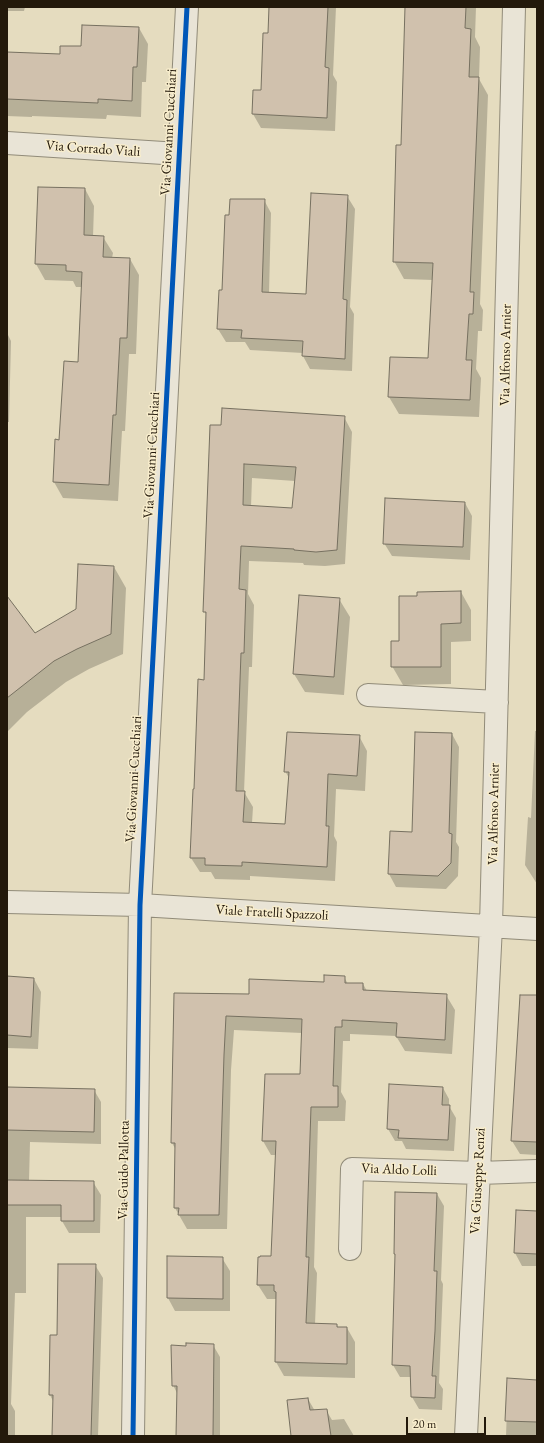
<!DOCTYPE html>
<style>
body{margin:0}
#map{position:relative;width:544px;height:1443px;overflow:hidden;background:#e5dcbf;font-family:"EB Garamond",serif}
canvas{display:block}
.frame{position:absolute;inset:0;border:8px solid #23190b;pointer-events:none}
.scale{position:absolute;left:406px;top:1417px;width:80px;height:18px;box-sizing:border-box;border:2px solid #23190b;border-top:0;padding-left:5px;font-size:12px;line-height:14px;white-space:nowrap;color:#23190b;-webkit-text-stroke:3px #f8edcc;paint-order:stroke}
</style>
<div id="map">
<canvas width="544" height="1443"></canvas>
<div class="frame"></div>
<div class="scale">20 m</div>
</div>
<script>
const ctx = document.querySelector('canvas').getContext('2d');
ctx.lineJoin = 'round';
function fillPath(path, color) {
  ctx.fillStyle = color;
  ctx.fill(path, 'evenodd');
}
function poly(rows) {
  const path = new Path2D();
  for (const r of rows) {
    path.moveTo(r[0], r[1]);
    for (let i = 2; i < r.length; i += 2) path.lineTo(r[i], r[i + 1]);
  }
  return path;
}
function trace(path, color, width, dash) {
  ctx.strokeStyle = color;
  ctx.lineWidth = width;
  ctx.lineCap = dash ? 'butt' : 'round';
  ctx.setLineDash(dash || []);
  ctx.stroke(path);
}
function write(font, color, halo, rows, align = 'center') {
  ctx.font = font + ' "EB Garamond",serif';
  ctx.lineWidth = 3;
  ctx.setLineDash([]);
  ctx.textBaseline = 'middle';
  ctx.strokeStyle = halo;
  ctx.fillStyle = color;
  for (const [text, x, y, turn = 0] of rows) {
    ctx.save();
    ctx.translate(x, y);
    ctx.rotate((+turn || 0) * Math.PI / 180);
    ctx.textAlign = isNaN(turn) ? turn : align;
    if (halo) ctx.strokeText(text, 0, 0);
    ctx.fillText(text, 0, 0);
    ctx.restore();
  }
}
fillPath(poly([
 [7,7,25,7,24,11,7,11],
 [270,7,336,7,333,75,337,82,335,131,261,128,253,114,254,91,262,91,269,34],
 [406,7,476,7,475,37,480,47,479,79,488,95,480,304,483,310,482,331,478,331,476,369,481,378,479,417,399,414,389,397,429,359,433,280,404,279,394,261,402,146],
 [139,28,148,44,146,82,142,82,141,117,107,115,106,119,32,116,32,117,7,116,7,52,61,55],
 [39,188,85,189,94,206,93,237,103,237,113,253,112,258,130,259,139,275,136,354,129,354,125,431,122,431,118,501,63,498,54,482,60,441,79,363,82,287,76,287,73,281,45,280,36,264],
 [347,196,355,209,350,307,354,314,352,371,310,369,303,356,303,353,250,350,245,342,226,342,218,329,230,216,264,200,271,213,269,293,307,295],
 [7,333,11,341,9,422,7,422],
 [344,417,352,432,345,564,325,566,304,565,303,563,249,561,248,594,254,605,252,667,249,667,244,792,253,807,252,823,286,825,289,778,285,771,359,736,367,751,365,791,336,789,334,836,337,842,335,881,250,876,250,880,215,879,211,872,200,872,191,858,205,681,207,616,204,611,211,426],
 [252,478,295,481,293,509,251,507],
 [465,503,472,516,470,560,392,556,384,543],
 [114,567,126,588,123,654,89,669,66,682,27,712,7,732,7,612,35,634,77,610],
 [461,592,471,610,471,641,451,642,451,684,403,685,392,666,400,642,418,597],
 [339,599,350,617,344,695,305,692,294,674],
 [535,731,537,731,537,884,525,865,528,817,531,818],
 [452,734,459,747,456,842,459,847,458,876,446,889,396,887,389,874,413,833],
 [7,977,34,979,41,992,38,1049,7,1048],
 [344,977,348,984,363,984,367,991,446,995,455,1010,452,1054,405,1051,396,1036,350,1034,350,1041,343,1041,341,1092,346,1101,345,1121,318,1121,314,1267,317,1273,315,1324,337,1325,338,1328,347,1328,355,1342,355,1378,284,1376,276,1362,277,1299,267,1299,258,1285,272,1257,277,1155,271,1155,263,1141,301,1075,302,1033,234,1030,231,1070,227,1229,187,1229,175,1208,176,1150,172,1143,175,994,250,995,325,983],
 [537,1005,537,1155,520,1154,512,1141],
 [390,1085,443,1088,449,1099,449,1106,456,1118,454,1151,406,1149,402,1141,395,1141,388,1129],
 [7,1088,94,1090,101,1102,101,1144,30,1142,29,1181,93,1182,101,1195,100,1233,69,1233,62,1221,62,1217,26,1217,26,1293,15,1293,11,1404,15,1411,15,1436,7,1436],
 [396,1193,437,1194,444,1206,441,1280,443,1284,439,1383,443,1389,442,1410,419,1409,412,1397,411,1377,400,1377,393,1365,396,1256,395,1254],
 [537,1212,537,1266,522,1266,515,1253],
 [168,1257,222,1258,230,1271,230,1311,175,1311,168,1298],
 [95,1265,103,1278,98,1436,53,1436,53,1401,50,1395,58,1336],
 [213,1345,220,1357,220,1436,177,1436,178,1395,173,1385,187,1347],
 [508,1380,537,1381,537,1436,506,1436],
 [308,1399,315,1411,326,1410,332,1420,344,1419,354,1436,291,1436]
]), '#0003');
const building = poly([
 [269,7,328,7,325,67,329,68,327,118,252,114,253,90,261,90,263,33,268,33,269,7],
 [405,7,466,7,465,28,471,29,469,77,479,77,470,292,474,292,473,314,469,314,466,360,472,360,470,400,388,397,390,357,428,358,433,263,393,262,396,145,401,145,405,7],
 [82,25,139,27,137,67,133,67,132,101,98,99,98,103,7,99,7,52,60,54,60,46,81,46,82,25],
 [38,187,85,188,84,235,104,236,103,257,130,258,127,338,120,338,116,415,113,415,109,485,53,482,55,439,59,440,64,361,78,362,82,272,66,271,66,265,35,264,38,187],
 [311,193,348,195,343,299,347,300,345,359,302,356,303,341,241,338,242,330,217,329,219,290,222,290,225,215,229,215,230,199,265,199,262,292,306,294,311,193],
 [222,408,345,416,337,550,316,552,294,550,294,549,241,546,239,589,246,590,244,653,241,653,236,791,245,791,243,822,285,824,289,772,284,772,287,732,360,735,357,776,328,774,326,826,329,826,327,867,242,862,242,866,205,865,205,858,190,858,193,789,194,789,198,679,204,680,206,612,203,612,210,425,221,425,222,408],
 [244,464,296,467,292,508,243,505,244,464],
 [385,498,465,502,463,547,383,544,385,498],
 [78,564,114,566,111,634,77,649,54,661,7,698,7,596,35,633,76,609,78,564],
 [461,591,461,623,441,624,441,667,391,667,391,641,399,641,399,596,417,596,417,592,461,591],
 [299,595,340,598,334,677,293,674,299,595],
 [415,732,452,733,449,833,452,834,451,863,438,876,388,874,390,831,412,832,415,732],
 [324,975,345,976,345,983,363,983,363,990,447,994,445,1040,396,1037,397,1023,342,1020,342,1027,335,1027,333,1086,338,1086,338,1107,311,1107,306,1257,309,1257,306,1323,337,1324,337,1327,347,1327,347,1364,275,1362,276,1292,274,1291,274,1285,257,1285,258,1257,260,1257,260,1256,271,1256,276,1141,262,1141,265,1074,300,1074,302,1019,226,1016,224,1055,219,1215,178,1215,179,1208,174,1208,175,1143,171,1143,174,993,249,994,249,979,324,982,324,975],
 [7,976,34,978,31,1037,7,1035,7,976],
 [520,995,537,995,537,1142,511,1141,520,995],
 [389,1084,443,1087,442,1105,450,1105,448,1140,398,1138,399,1130,387,1129,389,1084],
 [7,1087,95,1089,94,1132,7,1130,7,1087],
 [7,1180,94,1181,94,1221,61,1221,61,1205,7,1205,7,1180],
 [395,1192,437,1193,434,1271,437,1271,435,1331,432,1376,436,1376,435,1398,411,1397,410,1366,392,1365,395,1254,394,1254,395,1192],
 [516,1210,537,1211,537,1254,514,1253,516,1210],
 [167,1256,223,1257,223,1299,167,1298,167,1256],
 [58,1264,96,1264,91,1436,52,1436,53,1395,49,1395,50,1335,57,1335,58,1264],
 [186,1343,214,1344,213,1436,176,1436,177,1386,172,1386,171,1345,186,1346,186,1343],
 [507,1378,537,1380,537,1422,505,1421,507,1378],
 [308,1398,310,1410,327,1409,331,1436,291,1436,287,1400,308,1398]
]);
fillPath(building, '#d0c1ad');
trace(building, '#767060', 1);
const minor = poly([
 [7,143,179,154],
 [368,695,497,702],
 [7,902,140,905,537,929],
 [350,1249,352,1169,479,1173,537,1171],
 [133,1436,140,905,187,7],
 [466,1436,491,926,514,7]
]);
trace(minor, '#918b79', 24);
trace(minor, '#e9e4d6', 22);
trace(poly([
 [133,1436,140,905,187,7]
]), '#0057b8', 5);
write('14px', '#23190b', '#f8edcc', [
 ["Via Giovanni Cucchiari",169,132,-87],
 ["Via Corrado Viali",93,149,4],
 ["Via Alfonso Arnier",506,355,-89],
 ["Via Giovanni Cucchiari",152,455,-87],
 ["Via Giovanni Cucchiari",134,779,-87],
 ["Via Alfonso Arnier",494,814,-89],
 ["Viale Fratelli Spazzoli",272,913,3],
 ["Via Guido Pallotta",124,1170,-89],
 ["Via Aldo Lolli",399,1170,2],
 ["Via Giuseppe Renzi",478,1181,-87]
]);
</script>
